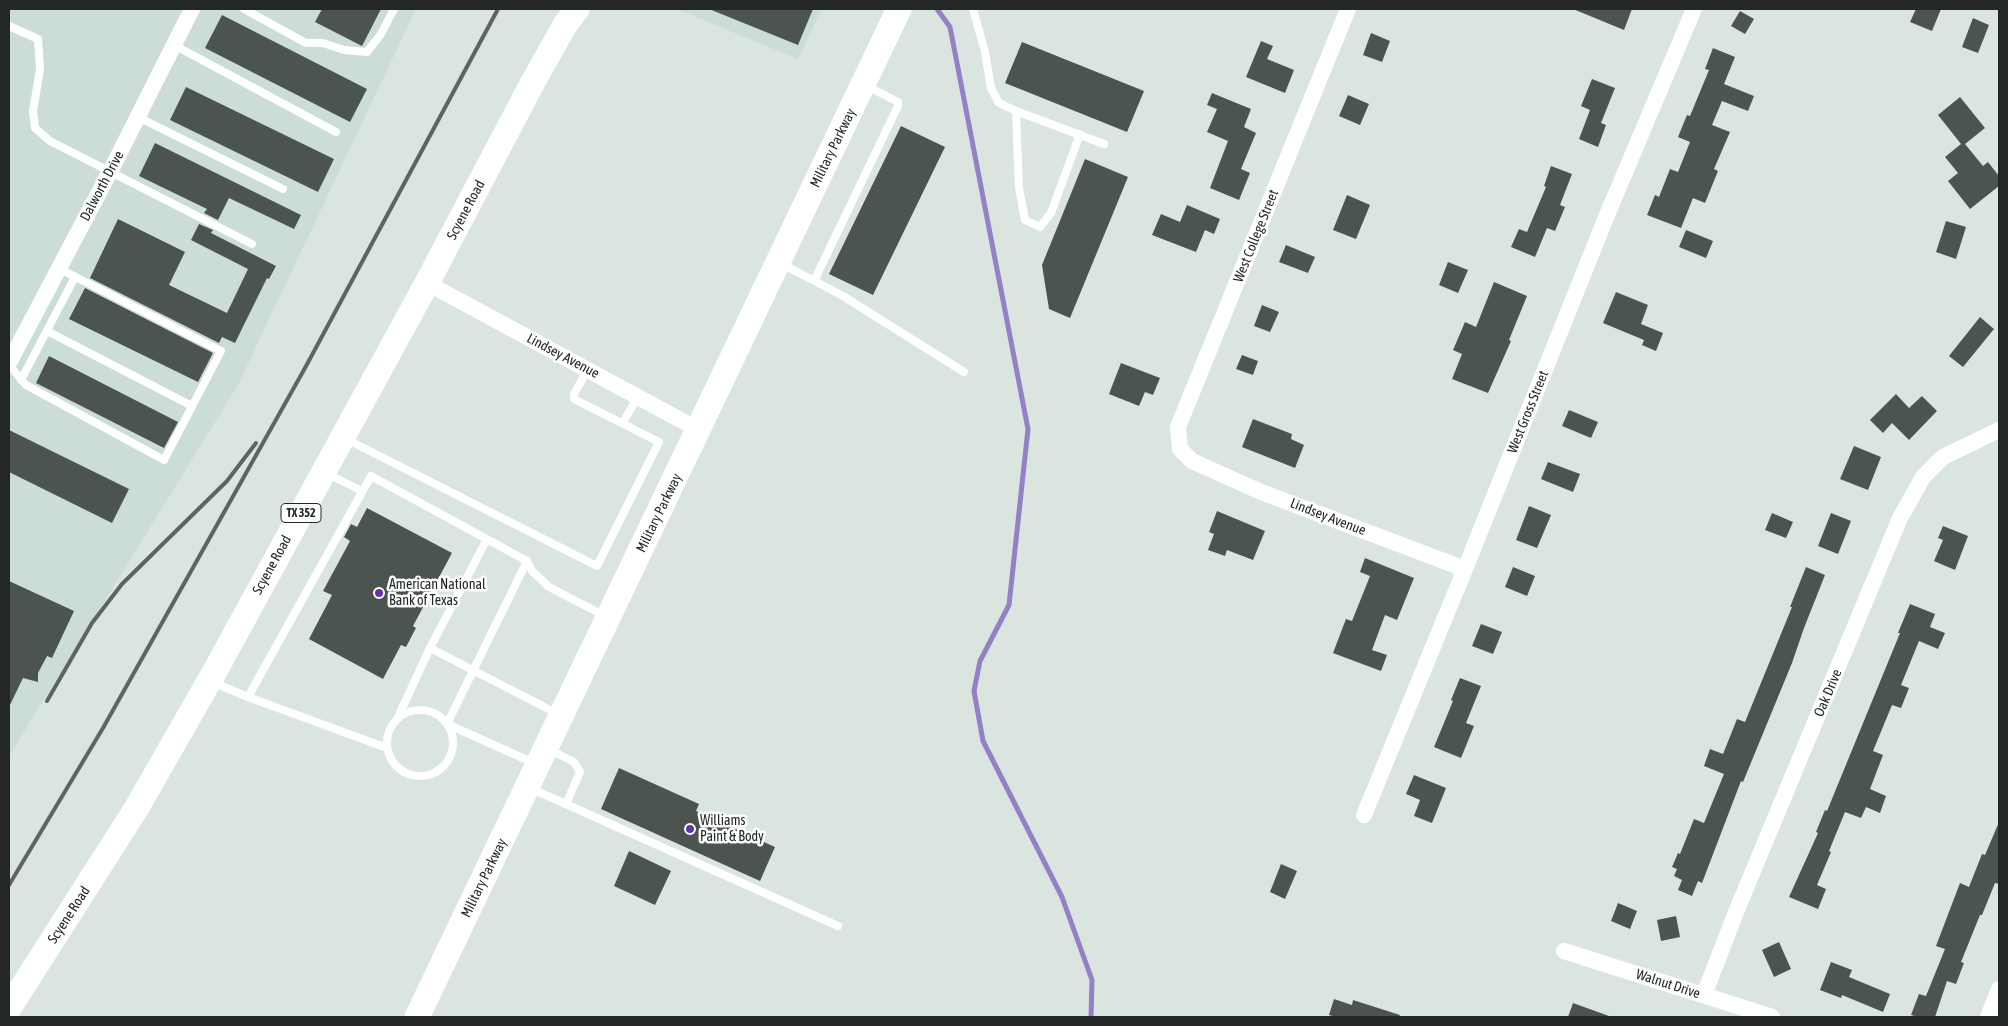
<!DOCTYPE html>
<style>
body{margin:0}
#map{position:relative;width:2008px;height:1026px;overflow:hidden;background:#dbe5e0;font-family:"Asap Condensed",sans-serif}
canvas{display:block}
.frame{position:absolute;inset:0;border:10px solid #232725;pointer-events:none}
</style>
<div id="map">
<canvas width="2008" height="1026"></canvas>
<div class="frame"></div>
</div>
<script>
const ctx = document.querySelector('canvas').getContext('2d');
ctx.lineJoin = 'round';
function fillPath(path, color) {
  ctx.fillStyle = color;
  ctx.fill(path, 'evenodd');
}
function poly(rows) {
  const path = new Path2D();
  for (const r of rows) {
    if (r.length === 3) {
      path.moveTo(r[0] + r[2], r[1]);
      path.arc(r[0], r[1], r[2], 0, 2 * Math.PI);
      continue;
    }
    path.moveTo(r[0], r[1]);
    for (let i = 2; i < r.length; i += 2) path.lineTo(r[i], r[i + 1]);
  }
  return path;
}
function trace(path, color, width, dash) {
  ctx.strokeStyle = color;
  ctx.lineWidth = width;
  ctx.lineCap = dash ? 'butt' : 'round';
  ctx.setLineDash(dash || []);
  ctx.stroke(path);
}
function write(font, color, halo, rows, align = 'center') {
  ctx.font = font + ' "Asap Condensed",sans-serif';
  ctx.lineWidth = 5;
  ctx.setLineDash([]);
  ctx.textBaseline = 'middle';
  ctx.strokeStyle = halo;
  ctx.fillStyle = color;
  for (const [text, x, y, turn = 0] of rows) {
    ctx.save();
    ctx.translate(x, y);
    ctx.rotate((+turn || 0) * Math.PI / 180);
    ctx.textAlign = isNaN(turn) ? turn : align;
    if (halo) ctx.strokeText(text, 0, 0);
    ctx.fillText(text, 0, 0);
    ctx.restore();
  }
}
fillPath(poly([
 [9,9,416,9,238,385,9,756],
 [676,9,822,9,798,59]
]), '#cbddd4');
trace(poly([
 [937,9,950,27,1028,429,1009,605,980,661,974,691,983,741,1062,897,1092,980,1091,1017]
]), '#957fc5', 5);
fillPath(poly([
 [322,9,381,9,362,46,315,22],
 [709,9,813,9,798,45],
 [1573,9,1632,9,1624,30],
 [1916,9,1941,9,1932,31,1910,22],
 [1740,11,1754,19,1745,34,1731,26],
 [222,15,367,89,350,122,205,48],
 [1973,18,1989,25,1978,53,1962,47],
 [1371,33,1390,41,1382,62,1363,55],
 [1261,41,1273,46,1267,59,1294,70,1285,93,1246,77],
 [1022,42,1144,91,1127,132,1005,83],
 [1713,48,1735,57,1724,84,1754,96,1748,111,1722,101,1712,125,1730,132,1714,169,1718,171,1705,203,1693,198,1681,228,1647,215,1655,195,1659,197,1670,169,1678,172,1690,142,1678,137,1687,115,1690,116,1709,70,1705,69],
 [1592,79,1615,88,1601,123,1606,125,1598,147,1579,139,1590,110,1581,106],
 [186,87,334,159,318,192,170,120],
 [1212,93,1251,109,1244,127,1256,133,1241,169,1250,173,1239,200,1210,188,1228,141,1207,132,1217,109,1207,105],
 [1348,95,1369,104,1360,125,1339,116],
 [1960,97,1985,128,1965,144,1983,166,1988,162,1999,176,1999,186,1970,209,1948,181,1958,173,1945,157,1961,144,1938,115],
 [901,126,945,147,873,295,829,274],
 [155,143,301,215,294,229,229,198,218,220,204,213,207,209,139,176],
 [1085,159,1128,177,1070,318,1049,309,1042,265],
 [1551,166,1572,174,1560,205,1565,207,1555,231,1547,228,1535,257,1511,247,1519,229,1527,232,1546,187,1544,186],
 [1347,195,1370,205,1356,239,1333,230],
 [1187,205,1220,219,1214,234,1205,230,1196,252,1152,235,1161,214,1180,222],
 [118,219,185,252,169,285,227,313,248,269,191,240,199,224,213,230,211,233,276,266,269,279,267,278,235,343,222,337,219,343,90,278],
 [1946,221,1966,227,1956,259,1936,252],
 [1686,230,1713,241,1706,258,1679,247],
 [1286,245,1315,257,1308,273,1279,262],
 [1448,262,1468,270,1458,293,1439,285],
 [1494,282,1527,296,1509,340,1511,341,1488,393,1452,379,1462,354,1453,350,1465,322,1476,327],
 [85,288,213,353,198,382,69,319],
 [1616,292,1648,305,1641,324,1663,333,1656,351,1642,345,1644,340,1603,323],
 [1262,305,1279,312,1270,332,1254,326],
 [1980,317,1994,329,1963,367,1949,356],
 [1242,355,1258,361,1253,375,1236,369],
 [49,356,178,422,164,448,36,383],
 [1121,363,1160,378,1153,395,1145,392,1139,406,1109,394],
 [1896,394,1909,408,1922,396,1937,411,1909,440,1892,423,1883,433,1870,420],
 [1569,410,1598,422,1591,438,1562,426],
 [1253,419,1292,434,1291,439,1304,445,1295,468,1242,447],
 [9,430,129,489,112,523,9,472],
 [1854,446,1881,457,1868,490,1840,479],
 [1548,462,1580,474,1573,492,1541,479],
 [1529,506,1551,515,1537,548,1516,540],
 [367,508,452,553,413,626,416,628,406,647,401,645,383,679,309,639,332,595,323,591,350,541,344,537,351,524,357,527],
 [1217,511,1265,531,1253,560,1227,550,1225,556,1208,550,1214,534,1209,532],
 [1772,513,1793,522,1786,538,1765,530],
 [1831,513,1851,521,1838,554,1818,546],
 [1943,526,1968,536,1955,570,1934,561,1943,540,1938,538],
 [1365,558,1414,578,1397,620,1385,615,1372,650,1387,655,1381,671,1333,653,1346,619,1352,621,1370,576,1360,572],
 [1513,567,1535,576,1527,596,1505,587],
 [1806,567,1825,575,1804,628,1792,663,1743,782,1741,781,1702,883,1698,881,1692,896,1678,890,1682,880,1674,876,1677,869,1672,867,1678,853,1680,854,1694,819,1704,823,1724,774,1704,766,1710,749,1723,754,1737,719,1745,722,1792,607,1790,607],
 [9,581,74,611,52,658,47,656,38,673,38,682,23,678,9,707],
 [1910,604,1935,614,1930,627,1945,633,1938,649,1919,641,1901,685,1909,688,1901,708,1892,705,1873,751,1883,755,1870,789,1886,796,1880,813,1866,807,1861,818,1845,812,1829,851,1831,852,1817,885,1826,889,1818,909,1789,897,1818,833,1816,832,1825,810,1827,811,1900,633,1898,633],
 [1481,624,1502,632,1493,654,1472,646],
 [1460,678,1481,686,1466,723,1474,726,1461,758,1434,747,1453,701,1451,700],
 [619,768,699,804,696,811,775,847,760,881,601,809],
 [1414,775,1446,788,1432,823,1414,816,1420,800,1406,794],
 [1999,822,1999,884,1995,883,1982,915,1980,915,1961,962,1964,963,1956,984,1947,981,1935,1017,1919,1017,1911,1015,1919,994,1926,996,1945,949,1936,946,1960,883,1969,887,1982,854,1985,855],
 [629,851,671,871,655,905,614,886],
 [1281,864,1297,871,1285,899,1270,892],
 [1618,903,1637,911,1630,929,1611,921],
 [1676,916,1680,937,1661,941,1657,920],
 [1779,942,1791,969,1774,977,1762,950],
 [1831,962,1852,970,1849,977,1890,994,1883,1012,1842,995,1841,998,1820,990],
 [1334,999,1352,1005,1353,1000,1400,1015,1399,1017,1336,1017,1329,1015],
 [1573,1003,1609,1016,1609,1017,1568,1017]
]), '#4c5450');
trace(poly([
 [244,9,306,43,323,43,344,50,367,52,381,34,394,9],
 [973,9,985,52,991,88,999,103,1016,111,1104,144],
 [9,26,38,39,40,69,33,111,35,128,50,141,252,244],
 [174,45,336,132],
 [1016,111,1019,188,1025,220,1040,227,1051,213,1080,134],
 [138,117,283,189],
 [780,263,843,296,964,372],
 [814,281,898,106,898,102,867,86],
 [47,331,192,406],
 [9,365,26,385,164,460,221,351,58,268],
 [21,380,75,277],
 [623,422,638,397],
 [346,439,597,566,659,442,574,399,574,394,588,369],
 [326,473,362,491],
 [487,539,430,648,558,714],
 [527,561,532,571,549,587,605,616],
 [212,682,248,697],
 [420,743,33],
 [398,717,430,648],
 [387,748,248,697,371,476,527,561,447,724,534,763],
 [548,749,574,762,580,772,566,804],
 [530,788,838,926]
]), '#fff', 8);
trace(poly([
 [1348,9,1178,427,1180,449,1192,461,1261,492,1465,569],
 [427,283,699,430],
 [9,363,113,166,192,9],
 [1364,815,1465,569,1607,215,1694,9],
 [1564,951,1772,1017],
 [1704,995,1736,912,1900,518,1923,477,1943,457,1999,430],
 [1988,1017,1999,989]
]), '#fff', 16);
trace(poly([
 [9,1008,136,809,215,671,427,283,533,82,565,25,577,9],
 [417,1017,899,9]
]), '#fff', 25);
trace(poly([
 [47,701,92,623,122,584,227,481,256,443],
 [9,885,103,728,305,368,498,9]
]), '#5e6461', 4);
for (const [x, y, r, color] of [
 [379,593,5,"#6432aa"],
 [690,829,5,"#6432aa"]
]) {
  const dot = new Path2D();
  dot.arc(x, y, r, 0, 2 * Math.PI);
  ctx.fillStyle = color;
  ctx.fill(dot);
  trace(dot, '#fff', 2);
}
for (const [x, y, w] of [
 [301,513,40]
]) {
  const box = new Path2D();
  box.roundRect(x - w / 2, y - 9.5, w, 19, 4);
  ctx.fillStyle = '#fff';
  ctx.fill(box);
  trace(box, '#232725', 1);
}
write('bold 12px', '#232725', null, [
 ["TX 352",301,513]
]);
write('14px', '#232725', '#fff', [
 ["Military Parkway",833,148,-64],
 ["Dalworth Drive",102,186,-62],
 ["Scyene Road",466,210,-62],
 ["West College Street",1256,236,-68],
 ["Lindsey Avenue",563,356,28],
 ["West Gross Street",1528,412,-68],
 ["Military Parkway",659,513,-64],
 ["Lindsey Avenue",1328,517,21],
 ["Scyene Road",272,565,-61],
 ["Oak Drive",1828,693,-67],
 ["Military Parkway",484,878,-64],
 ["Scyene Road",69,915,-57],
 ["Walnut Drive",1668,984,18]
]);
write('14px', '#232725', '#fff', [
 ["American National",389,585],
 ["Bank of Texas",389,601],
 ["Williams",700,821],
 ["Paint & Body",700,837]
], 'left');
</script>
